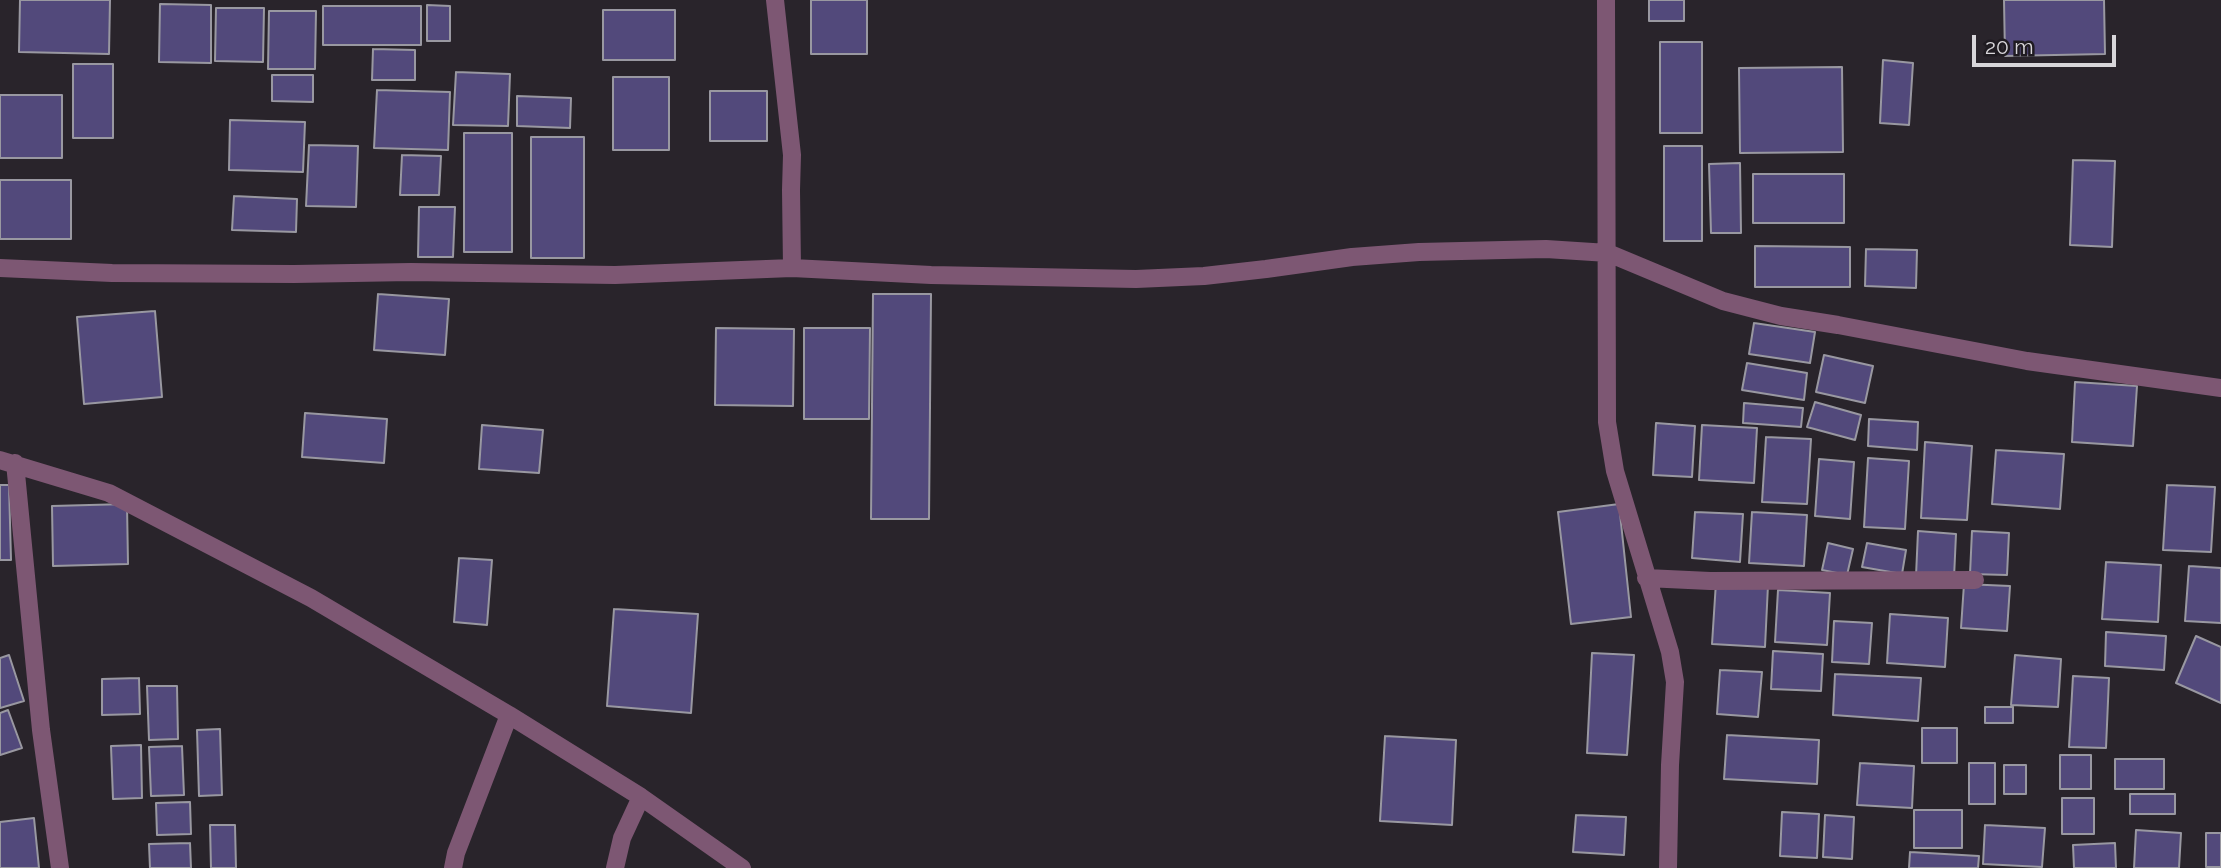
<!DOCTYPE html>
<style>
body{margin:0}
#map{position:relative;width:2221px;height:868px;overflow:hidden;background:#29242b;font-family:Raleway,sans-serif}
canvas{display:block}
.scale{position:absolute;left:1972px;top:35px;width:144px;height:32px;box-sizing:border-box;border:4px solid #d8d6da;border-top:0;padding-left:9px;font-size:21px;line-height:24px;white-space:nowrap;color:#d8d6da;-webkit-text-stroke:5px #1f1b21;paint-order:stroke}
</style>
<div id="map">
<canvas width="2221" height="868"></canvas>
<div class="scale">20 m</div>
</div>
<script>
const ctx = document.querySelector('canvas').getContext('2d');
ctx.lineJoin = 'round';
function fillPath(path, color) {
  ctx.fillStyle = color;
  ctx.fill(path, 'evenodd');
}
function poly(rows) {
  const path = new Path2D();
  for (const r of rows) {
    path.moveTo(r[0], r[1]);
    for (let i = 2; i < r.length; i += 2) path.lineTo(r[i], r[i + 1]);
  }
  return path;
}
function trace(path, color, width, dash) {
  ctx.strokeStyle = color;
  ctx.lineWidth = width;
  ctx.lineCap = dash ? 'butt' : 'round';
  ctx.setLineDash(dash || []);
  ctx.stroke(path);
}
const building = poly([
 [20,0,110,0,109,54,19,52,20,0],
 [811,0,867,0,867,54,811,54,811,0],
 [1649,0,1684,0,1684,21,1649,21,1649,0],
 [2004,0,2104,0,2105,54,2005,56,2004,0],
 [160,4,211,5,211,63,159,62,160,4],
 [427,5,450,6,450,41,427,41,427,5],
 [323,6,421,6,421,45,323,45,323,6],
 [216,8,264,8,263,62,215,61,216,8],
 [603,10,675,10,675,60,603,60,603,10],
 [269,11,316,11,315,69,268,69,269,11],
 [1660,42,1702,42,1702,133,1660,133,1660,42],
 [373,49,415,50,415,80,372,80,373,49],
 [1883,60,1913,63,1909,125,1880,123,1883,60],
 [73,64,113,64,113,138,73,138,73,64],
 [1842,67,1843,152,1740,153,1739,68,1842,67],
 [456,72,510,74,508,126,453,125,456,72],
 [272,75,313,75,313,102,272,101,272,75],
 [613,77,669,77,669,150,613,150,613,77],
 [377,90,450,92,448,150,374,148,377,90],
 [710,91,767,91,767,141,710,141,710,91],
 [0,95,62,95,62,158,0,158,0,95],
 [517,96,571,98,570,128,517,126,517,96],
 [230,120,305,122,303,172,229,170,230,120],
 [464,133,512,133,512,252,464,252,464,133],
 [531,137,584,137,584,258,531,258,531,137],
 [309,145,358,146,356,207,306,206,309,145],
 [1664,146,1702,146,1702,241,1664,241,1664,146],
 [402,155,441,156,439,195,400,195,402,155],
 [2073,160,2115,161,2112,247,2070,245,2073,160],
 [1740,163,1741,233,1711,233,1709,164,1740,163],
 [1753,174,1844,174,1844,223,1753,223,1753,174],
 [0,180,71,180,71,239,0,239,0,180],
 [234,196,297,199,296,232,232,230,234,196],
 [419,207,455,207,453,257,418,257,419,207],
 [1755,246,1850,247,1850,287,1755,287,1755,246],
 [1866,249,1917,250,1916,288,1865,286,1866,249],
 [378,294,449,299,445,355,374,350,378,294],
 [873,294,931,294,929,519,871,519,873,294],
 [155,311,162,397,84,404,77,317,155,311],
 [1754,323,1815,332,1810,363,1749,354,1754,323],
 [716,328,794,329,793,406,715,405,716,328],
 [804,328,870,328,869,419,804,419,804,328],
 [1824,355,1873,366,1865,403,1816,392,1824,355],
 [1747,363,1807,373,1804,400,1742,390,1747,363],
 [2075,382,2137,386,2133,446,2072,442,2075,382],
 [1815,402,1861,415,1855,440,1807,427,1815,402],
 [1744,403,1803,408,1801,427,1743,423,1744,403],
 [305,413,387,419,384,463,302,457,305,413],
 [1869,419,1918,422,1917,450,1868,446,1869,419],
 [1656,423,1695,426,1692,477,1653,475,1656,423],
 [482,425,543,430,539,473,479,469,482,425],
 [1702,425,1757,428,1754,483,1699,480,1702,425],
 [1766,437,1811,439,1807,504,1762,502,1766,437],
 [1925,442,1972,446,1967,520,1921,518,1925,442],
 [1996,450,2064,454,2060,509,1992,504,1996,450],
 [1868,458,1909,461,1905,529,1864,527,1868,458],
 [1819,459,1854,462,1850,519,1815,516,1819,459],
 [0,485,9,485,11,560,0,560,0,485],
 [2167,485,2215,487,2211,552,2163,550,2167,485],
 [127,504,128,564,53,566,52,506,127,504],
 [1619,504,1631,617,1571,624,1558,512,1619,504],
 [1695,512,1743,514,1740,562,1692,558,1695,512],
 [1752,512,1807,515,1804,566,1749,563,1752,512],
 [1918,531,1956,534,1954,578,1916,576,1918,531],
 [1972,531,2009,533,2007,575,1970,574,1972,531],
 [1828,543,1853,549,1847,575,1822,570,1828,543],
 [1867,543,1906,550,1902,574,1862,567,1867,543],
 [459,558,492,560,487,625,454,622,459,558],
 [2106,562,2161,565,2158,622,2102,619,2106,562],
 [2189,566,2221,568,2221,623,2185,621,2189,566],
 [1716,582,1768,585,1765,647,1712,644,1716,582],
 [1964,584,2010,586,2007,631,1961,628,1964,584],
 [1778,590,1830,593,1827,645,1775,642,1778,590],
 [614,609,698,614,691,713,607,706,614,609],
 [1890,614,1948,618,1945,667,1887,663,1890,614],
 [1834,621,1872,623,1869,664,1832,662,1834,621],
 [2106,632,2166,636,2164,670,2105,666,2106,632],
 [2196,636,2221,647,2221,703,2176,683,2196,636],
 [1773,651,1823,654,1821,691,1771,689,1773,651],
 [1592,653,1634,655,1627,755,1587,753,1592,653],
 [9,655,24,701,0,708,0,658,9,655],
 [2015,655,2061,659,2058,707,2011,705,2015,655],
 [1720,670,1762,672,1758,717,1717,714,1720,670],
 [1835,674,1921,678,1918,721,1833,715,1835,674],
 [2073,676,2109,678,2106,748,2069,747,2073,676],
 [139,678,140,714,102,715,102,679,139,678],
 [147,686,177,686,178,739,149,740,147,686],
 [1985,707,2013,707,2013,723,1985,723,1985,707],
 [8,710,22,748,0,755,0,713,8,710],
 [1922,728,1957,728,1957,763,1922,763,1922,728],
 [220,729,222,795,199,796,197,730,220,729],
 [1727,735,1819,740,1817,784,1724,779,1727,735],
 [1385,736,1456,740,1452,825,1380,821,1385,736],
 [141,745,142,798,113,799,111,746,141,745],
 [182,746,184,795,151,796,149,747,182,746],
 [2060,755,2091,755,2091,789,2060,789,2060,755],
 [2115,759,2164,759,2164,789,2115,789,2115,759],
 [1860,763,1914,766,1912,808,1857,805,1860,763],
 [1969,763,1995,763,1995,804,1969,804,1969,763],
 [2004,765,2026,765,2026,794,2004,794,2004,765],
 [2130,794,2175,794,2175,814,2130,814,2130,794],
 [2062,798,2094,798,2094,834,2062,834,2062,798],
 [190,802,191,834,157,835,156,803,190,802],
 [1914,810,1962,810,1962,848,1914,848,1914,810],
 [1782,812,1819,814,1817,858,1780,856,1782,812],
 [1576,815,1626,817,1624,855,1573,852,1576,815],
 [1825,815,1854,817,1852,859,1823,857,1825,815],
 [34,818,39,868,0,868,0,822,34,818],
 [210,825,235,825,236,868,211,868,210,825],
 [1985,825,2045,828,2042,867,1983,864,1985,825],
 [2136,830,2181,833,2179,868,2134,868,2136,830],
 [2206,833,2221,833,2221,867,2206,867,2206,833],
 [190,843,191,868,150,868,149,844,190,843],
 [2115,843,2116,868,2074,868,2073,845,2115,843],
 [1910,852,1979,856,1978,868,1909,868,1910,852]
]);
fillPath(building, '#52497b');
trace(building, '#9998a1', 2);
trace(poly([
 [775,0,792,155,791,190,792,268],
 [1606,0,1607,422,1615,471,1670,652,1675,682,1670,765,1668,868],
 [0,268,112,273,294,274,411,272,615,275,792,268,931,275,1136,279,1204,276,1266,269,1352,257,1419,252,1546,249,1608,253,1723,301,1781,316,1838,325,2027,361,2221,388],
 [0,460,109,493,311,598,509,715,641,797,742,868],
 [15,463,41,730,60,868],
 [1646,578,1710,581,1975,580],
 [453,868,456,853,509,715],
 [615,868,622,838,641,797]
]), '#7d5773', 18);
</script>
